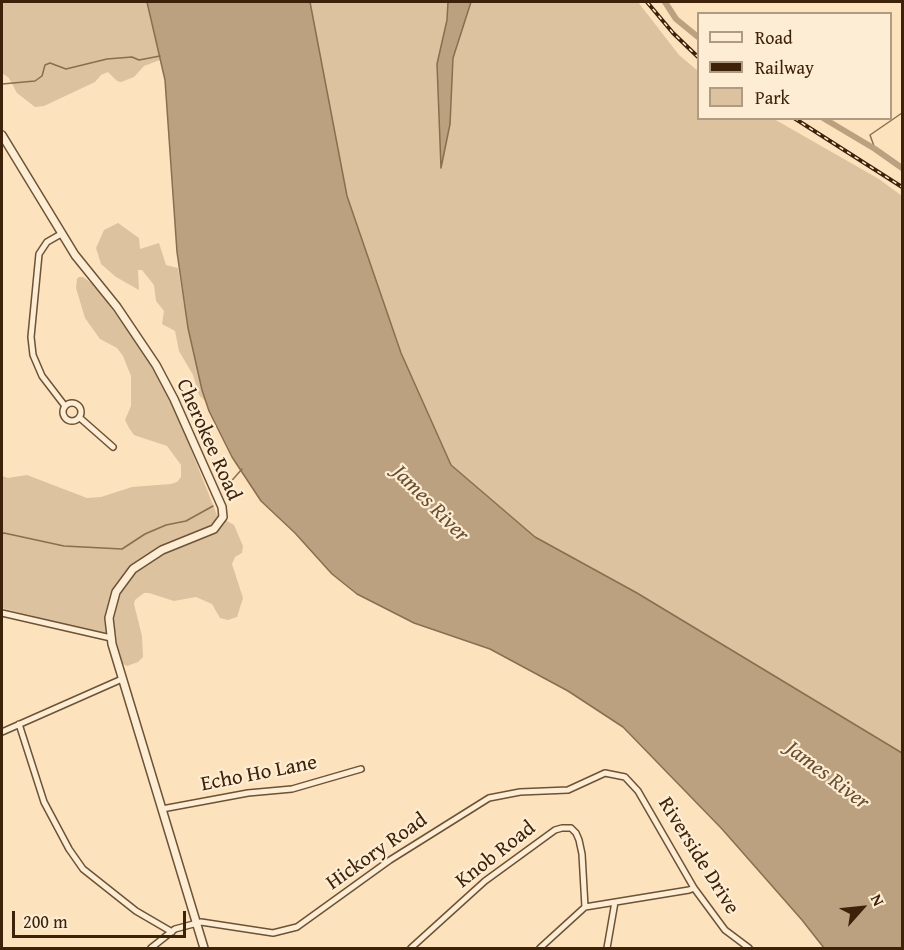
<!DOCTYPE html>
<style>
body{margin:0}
#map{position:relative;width:904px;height:950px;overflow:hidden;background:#fce3bd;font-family:"Gentium Book Plus",serif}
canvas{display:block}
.frame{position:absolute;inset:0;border:3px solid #3d2108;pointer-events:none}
.legend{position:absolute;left:697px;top:12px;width:195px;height:108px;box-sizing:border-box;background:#fdedd4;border:2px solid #b09b82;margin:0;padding:8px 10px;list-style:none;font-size:18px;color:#3d2108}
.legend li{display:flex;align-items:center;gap:12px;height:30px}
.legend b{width:30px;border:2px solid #b09b82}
.north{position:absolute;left:832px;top:878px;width:60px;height:60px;-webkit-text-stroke:4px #fdedd4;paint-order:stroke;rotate:63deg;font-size:16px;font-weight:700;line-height:24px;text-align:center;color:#3d2108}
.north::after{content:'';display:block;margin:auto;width:21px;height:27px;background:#3d2108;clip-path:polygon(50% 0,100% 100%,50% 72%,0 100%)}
.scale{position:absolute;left:12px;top:911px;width:174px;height:27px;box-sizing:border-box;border:3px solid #3d2108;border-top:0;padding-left:8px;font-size:18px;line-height:21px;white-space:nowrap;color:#3d2108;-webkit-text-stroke:4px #fdedd4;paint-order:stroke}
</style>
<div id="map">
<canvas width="904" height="950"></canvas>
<div class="frame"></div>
<ul class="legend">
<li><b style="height:8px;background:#fdedd4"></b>Road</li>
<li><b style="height:8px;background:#3d2108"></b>Railway</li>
<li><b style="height:16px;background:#dcc29e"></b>Park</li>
</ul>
<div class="north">N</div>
<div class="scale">200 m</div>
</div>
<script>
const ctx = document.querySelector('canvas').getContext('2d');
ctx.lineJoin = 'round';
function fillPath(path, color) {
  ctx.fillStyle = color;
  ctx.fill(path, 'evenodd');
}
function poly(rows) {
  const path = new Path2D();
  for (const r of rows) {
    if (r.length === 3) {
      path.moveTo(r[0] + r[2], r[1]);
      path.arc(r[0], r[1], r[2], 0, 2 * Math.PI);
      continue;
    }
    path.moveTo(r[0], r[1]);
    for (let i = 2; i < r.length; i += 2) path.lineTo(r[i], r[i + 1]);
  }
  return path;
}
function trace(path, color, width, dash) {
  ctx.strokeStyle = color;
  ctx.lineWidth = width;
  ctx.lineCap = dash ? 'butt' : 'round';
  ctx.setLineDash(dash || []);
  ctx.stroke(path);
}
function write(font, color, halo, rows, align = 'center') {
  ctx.font = font + ' "Gentium Book Plus",serif';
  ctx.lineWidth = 4.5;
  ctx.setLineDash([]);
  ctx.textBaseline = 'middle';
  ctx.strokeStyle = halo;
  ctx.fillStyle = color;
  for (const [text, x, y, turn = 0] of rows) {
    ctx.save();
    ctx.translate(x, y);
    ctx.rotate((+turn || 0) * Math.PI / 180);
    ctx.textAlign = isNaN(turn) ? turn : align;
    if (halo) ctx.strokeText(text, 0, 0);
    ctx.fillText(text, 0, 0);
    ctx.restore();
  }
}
fillPath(poly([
 [2,2,147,2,160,60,144,66,134,77,121,82,117,81,108,72,101,75,95,82,44,106,35,107,17,93,9,78,2,73],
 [310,2,638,2,679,55,698,71,698,118,774,119,879,179,902,196,902,753,637,593,535,537,451,465,401,353,347,196],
 [118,223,139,238,140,249,159,243,166,265,178,268,187,322,207,403,199,395,193,375,179,351,175,331,162,324,164,311,156,301,154,285,142,270,138,270,139,290,116,277,101,264,96,248,104,230],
 [79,277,83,277,94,285,140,347,158,377,176,412,217,515,234,525,243,546,242,553,235,557,232,564,243,598,237,617,228,620,220,618,212,604,196,597,174,601,149,593,144,593,135,600,134,604,142,636,143,657,138,662,127,666,123,664,115,637,2,608,2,476,8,478,27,475,87,498,101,497,132,487,171,484,177,482,181,477,181,465,167,446,134,435,129,428,125,420,131,406,131,376,123,356,117,348,100,339,85,318,76,288,77,279]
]), '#dcc29e');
const water = poly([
 [147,2,310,2,347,196,401,353,451,465,535,537,637,593,902,753,902,948,824,948,802,920,722,829,623,727,568,691,490,649,414,623,357,594,332,574,295,533,261,501,232,457,209,411,202,390,188,328,177,252,165,80,147,2],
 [448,2,471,2,453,58,450,124,441,168,437,64,447,20,448,2]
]);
fillPath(water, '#bba17f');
trace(water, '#896e4f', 1.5);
trace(poly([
 [2,84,35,81,42,76,45,65,50,63,66,69,107,59,132,57,139,60,160,56],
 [875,149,870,135,902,113],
 [227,486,242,469],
 [2,534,4,533,64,546,122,549,145,534,166,525,186,521,213,506]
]), '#896e4f', 1.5);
trace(poly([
 [665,2,676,19,698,37],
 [823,118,875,149,902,168]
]), '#bba17f', 6);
const minor = poly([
 [61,234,47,242,39,254,31,337,33,355,42,376,65,406],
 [72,412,9],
 [80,418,113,447],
 [2,613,111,638],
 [19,724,44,802,69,849,83,869,136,911,172,932],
 [2,732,122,679],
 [162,809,248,793,292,789,361,769],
 [151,948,175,929,201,922,273,933,297,927,390,860,489,798,520,792,568,790,605,773,625,777,638,791,694,888,725,930,749,948],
 [411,948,485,881,555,830,562,828,571,828,576,833,579,840,582,854,585,907],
 [540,948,585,907,689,890,694,888],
 [607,948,615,902]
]);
const tertiary = poly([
 [2,135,75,255,117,307,156,365,174,399,222,507,223,517,214,529,162,550,133,569,116,592,109,618,112,644,204,948]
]);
trace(minor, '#6d5235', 8);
trace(tertiary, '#6d5235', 10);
trace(minor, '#fdedd4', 5);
trace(tertiary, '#fdedd4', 7);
const rail = poly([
 [647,2,673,33,698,57],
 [794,118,902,187]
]);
trace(rail, '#3d2108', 4);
trace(rail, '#fdedd4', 1.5, [4.5]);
write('21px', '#3d2108', '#fdedd4', [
 ["Cherokee Road",208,440,66],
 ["Echo Ho Lane",259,774,-11],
 ["Hickory Road",377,852,-35],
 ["Knob Road",496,855,-38],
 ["Riverside Drive",698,856,58]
]);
write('italic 22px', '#694e32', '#fdedd4', [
 ["James River",430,504,45],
 ["James River",827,776,37]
]);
</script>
